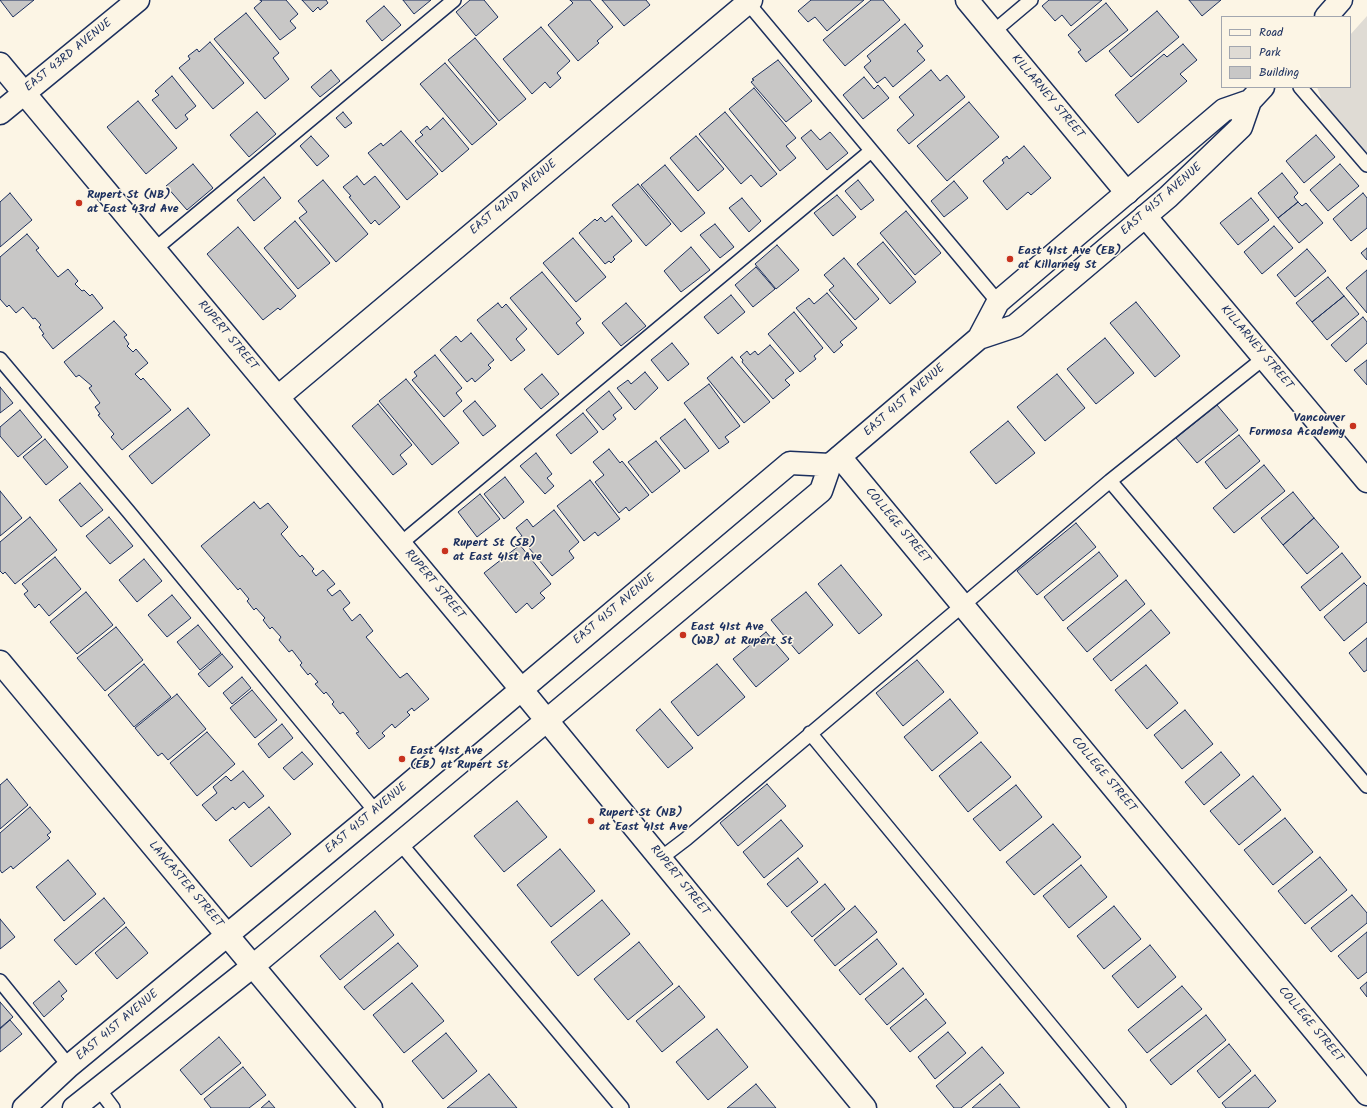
<!DOCTYPE html>
<style>
body{margin:0}
#map{position:relative;width:1367px;height:1108px;overflow:hidden;background:#fcf5e5;font-family:Kalam,sans-serif}
canvas{display:block}
.legend{position:absolute;left:1221px;top:16px;width:130px;height:72px;box-sizing:border-box;background:#fcf5e5;border:1px solid #a2a6af;margin:0;padding:5px 7px;list-style:none;font-size:12px;color:#1b2f5e}
.legend li{display:flex;align-items:center;gap:8px;height:20px}
.legend b{width:20px;border:1px solid #a2a6af}
</style>
<div id="map">
<canvas width="1367" height="1108"></canvas>
<ul class="legend">
<li><b style="height:5px;background:#fcf5e5"></b>Road</li>
<li><b style="height:11px;background:#dfdbd4"></b>Park</li>
<li><b style="height:11px;background:#c8c7c6"></b>Building</li>
</ul>
</div>
<script>
const ctx = document.querySelector('canvas').getContext('2d');
ctx.lineJoin = 'round';
function fillPath(path, color) {
  ctx.fillStyle = color;
  ctx.fill(path, 'evenodd');
}
function poly(rows) {
  const path = new Path2D();
  for (const r of rows) {
    path.moveTo(r[0], r[1]);
    for (let i = 2; i < r.length; i += 2) path.lineTo(r[i], r[i + 1]);
  }
  return path;
}
function trace(path, color, width, dash) {
  ctx.strokeStyle = color;
  ctx.lineWidth = width;
  ctx.lineCap = dash ? 'butt' : 'round';
  ctx.setLineDash(dash || []);
  ctx.stroke(path);
}
function write(font, color, halo, rows, align = 'center') {
  ctx.font = font + ' Kalam,sans-serif';
  ctx.lineWidth = 3;
  ctx.setLineDash([]);
  ctx.textBaseline = 'middle';
  ctx.strokeStyle = halo;
  ctx.fillStyle = color;
  for (const [text, x, y, turn = 0] of rows) {
    ctx.save();
    ctx.translate(x, y);
    ctx.rotate((+turn || 0) * Math.PI / 180);
    ctx.textAlign = isNaN(turn) ? turn : align;
    if (halo) ctx.strokeText(text, 0, 0);
    ctx.fillText(text, 0, 0);
    ctx.restore();
  }
}
fillPath(poly([
 [1367,16,1367,165,1316,104,1321,98,1317,87,1350,87,1350,35]
]), '#dfdbd4');
const building = poly([
 [0,0,34,0,13,17,0,0],
 [260,0,286,0,298,14,290,21,296,28,280,40,254,8,262,1,260,0],
 [302,0,326,0,328,3,320,10,318,7,313,12,302,0],
 [403,0,431,0,414,14,403,0],
 [470,0,484,0,498,17,476,36,456,12,470,0],
 [570,0,590,0,613,27,597,41,599,43,578,61,548,25,573,3,570,0],
 [602,0,646,0,650,5,624,26,602,0],
 [811,0,864,0,827,31,815,17,808,22,798,11,811,0],
 [871,0,883,0,900,20,845,66,823,40,871,0],
 [1049,0,1102,0,1071,26,1062,15,1055,21,1042,6,1049,0],
 [1189,0,1221,0,1202,16,1189,0],
 [1106,3,1128,30,1086,62,1078,52,1081,50,1068,35,1106,3],
 [384,6,401,25,382,41,366,21,384,6],
 [1157,11,1179,37,1131,77,1109,51,1157,11],
 [246,13,279,53,273,58,289,79,265,99,214,39,246,13],
 [905,24,923,46,917,51,925,60,893,87,885,77,877,83,864,67,871,61,867,56,905,24],
 [541,27,570,61,557,73,561,78,550,88,545,82,532,94,503,59,541,27],
 [475,38,526,99,499,121,448,60,475,38],
 [210,42,244,83,213,109,179,68,190,59,188,56,197,49,199,52,210,42],
 [1183,44,1197,60,1180,74,1187,81,1138,123,1115,95,1164,54,1167,57,1183,44],
 [778,60,812,101,786,122,751,82,754,80,752,79,778,60],
 [445,63,497,124,472,145,420,84,445,63],
 [331,70,340,81,320,97,311,87,331,70],
 [931,70,940,81,947,75,965,97,909,144,897,130,914,115,899,97,931,70],
 [172,76,196,106,185,115,188,119,176,129,152,100,159,95,155,91,172,76],
 [864,77,874,89,878,85,889,98,863,119,843,95,864,77],
 [754,88,796,138,786,146,796,158,780,171,729,109,754,88],
 [138,101,177,148,146,174,107,127,138,101],
 [969,102,999,137,947,181,917,146,969,102],
 [257,112,276,134,249,157,230,135,257,112],
 [343,112,352,123,345,128,336,118,343,112],
 [725,112,777,174,761,187,751,175,741,184,699,134,725,112],
 [443,118,469,149,442,172,415,141,423,135,420,132,427,126,430,130,443,118],
 [811,130,820,140,830,132,848,153,827,170,801,138,811,130],
 [401,131,438,174,407,200,368,153,381,143,383,146,401,131],
 [1316,135,1335,157,1304,183,1286,161,1316,135],
 [311,136,329,156,317,166,300,146,311,136],
 [696,136,724,169,698,191,670,158,696,136],
 [1024,146,1051,178,1031,195,1028,192,1007,210,983,181,1004,163,1002,160,1007,156,1009,159,1024,146],
 [193,164,213,188,187,210,166,186,193,164],
 [1340,164,1359,186,1328,211,1310,190,1340,164],
 [665,165,705,213,681,232,641,185,665,165],
 [1282,173,1298,193,1294,197,1298,202,1278,218,1258,193,1282,173],
 [357,176,364,185,375,176,400,207,379,225,375,220,371,224,349,197,351,196,343,187,357,176],
 [264,177,281,198,254,221,237,200,264,177],
 [323,180,368,234,336,262,299,218,307,212,298,201,323,180],
 [858,180,874,200,861,210,845,191,858,180],
 [954,181,968,198,944,217,931,201,954,181],
 [638,184,671,224,646,246,612,205,638,184],
 [10,193,32,220,0,247,0,202,10,193],
 [1363,193,1367,198,1367,228,1351,241,1333,219,1363,193],
 [837,195,856,217,833,236,814,213,837,195],
 [742,198,761,221,749,232,729,208,742,198],
 [1251,198,1269,220,1238,245,1220,223,1251,198],
 [1298,202,1302,206,1306,203,1323,223,1299,243,1278,218,1298,202],
 [906,211,941,253,915,275,880,233,906,211],
 [612,216,632,241,613,257,615,259,611,263,609,261,605,264,579,233,595,219,597,221,601,217,605,222,612,216],
 [295,221,330,263,298,289,264,248,295,221],
 [715,224,734,247,720,258,700,235,715,224],
 [1274,226,1293,248,1262,274,1244,252,1274,226],
 [238,227,296,296,280,310,278,308,263,320,207,254,238,227],
 [27,234,39,248,36,250,58,277,68,269,78,281,75,284,82,291,84,290,90,296,92,294,103,308,53,349,42,335,44,334,39,327,41,325,35,318,33,319,23,307,16,313,9,305,7,307,0,299,0,257,27,234],
 [573,238,606,277,576,302,543,263,573,238],
 [883,242,916,282,890,304,857,264,883,242],
 [777,245,799,270,776,289,755,264,777,245],
 [691,247,710,270,681,292,664,271,691,247],
 [1367,248,1367,260,1361,253,1367,248],
 [1307,249,1326,271,1295,297,1277,275,1307,249],
 [844,258,879,299,855,320,829,290,834,286,824,275,844,258],
 [756,267,775,289,753,307,735,285,756,267],
 [1367,270,1367,313,1346,288,1367,270],
 [542,272,581,319,576,323,584,333,558,355,510,298,542,272],
 [1328,277,1344,296,1312,322,1296,303,1328,277],
 [827,293,857,328,840,342,843,345,834,353,796,308,809,298,814,304,827,293],
 [731,295,745,312,718,334,704,317,731,295],
 [1344,296,1359,314,1327,340,1312,322,1344,296],
 [1136,302,1180,356,1155,377,1110,323,1136,302],
 [498,303,502,308,506,304,527,329,516,339,525,350,511,361,477,320,498,303],
 [626,303,646,326,621,346,602,323,626,303],
 [794,312,823,348,814,356,816,359,800,372,768,334,794,312],
 [1363,317,1367,322,1367,343,1346,362,1331,345,1363,317],
 [114,321,127,335,124,337,129,344,127,346,133,352,136,349,148,363,135,374,141,380,143,378,171,410,122,450,111,437,114,434,98,415,100,414,95,407,100,403,89,388,92,386,79,375,76,377,64,362,114,321],
 [471,333,494,360,488,365,491,368,475,382,472,378,467,382,440,350,456,336,461,342,471,333],
 [1105,338,1134,373,1096,404,1067,369,1105,338],
 [672,343,689,364,668,381,651,360,672,343],
 [770,345,794,373,785,380,790,385,773,399,742,362,743,360,740,357,747,351,750,355,755,351,758,355,770,345],
 [435,355,462,388,456,393,462,401,444,417,412,380,417,376,414,372,435,355],
 [732,357,770,402,744,423,707,378,732,357],
 [1367,360,1367,385,1354,370,1367,360],
 [645,372,658,388,635,410,617,388,628,380,631,384,645,372],
 [542,374,559,394,541,409,524,389,542,374],
 [1057,374,1085,408,1045,441,1017,407,1057,374],
 [406,379,459,443,432,465,379,401,406,379],
 [709,384,740,426,725,437,729,442,719,449,684,403,709,384],
 [0,387,13,403,0,413,0,387],
 [609,391,622,408,613,415,616,419,603,430,586,410,609,391],
 [475,401,496,426,483,436,463,411,475,401],
 [378,404,412,445,400,455,407,464,393,475,352,426,378,404],
 [1217,405,1238,430,1197,463,1176,438,1217,405],
 [188,408,210,435,152,484,129,456,188,408],
 [20,410,42,437,18,457,0,436,0,427,20,410],
 [583,413,598,432,571,454,556,435,583,413],
 [685,419,709,451,685,469,660,438,685,419],
 [1008,421,1035,453,996,484,970,452,1008,421],
 [1239,435,1260,461,1226,489,1205,462,1239,435],
 [45,439,68,467,46,485,23,457,45,439],
 [656,441,680,471,652,493,628,462,656,441],
 [609,449,620,463,622,461,649,495,629,511,626,507,619,513,595,482,604,475,593,462,609,449],
 [536,453,552,474,547,478,554,486,545,494,520,466,536,453],
 [1264,465,1285,491,1234,533,1213,508,1264,465],
 [505,477,524,502,504,519,484,494,505,477],
 [590,480,620,519,598,536,595,532,584,541,557,506,590,480],
 [80,483,103,510,81,527,59,500,80,483],
 [0,491,22,518,0,536,0,491],
 [1293,492,1314,518,1283,545,1261,518,1293,492],
 [480,494,500,519,477,537,458,512,480,494],
 [254,502,260,509,268,503,288,527,281,534,300,557,302,555,314,569,312,571,316,576,323,570,335,584,327,590,332,596,340,590,350,603,343,609,352,621,360,614,373,631,366,637,400,678,407,673,429,699,414,711,412,708,407,712,410,715,395,728,392,724,382,733,385,736,369,749,356,733,359,732,343,712,340,714,332,704,334,702,326,692,324,694,315,684,318,682,310,673,308,675,300,665,302,663,292,650,289,652,279,640,281,637,272,627,270,629,263,620,265,618,256,608,254,610,247,601,249,599,240,588,238,590,201,546,254,502],
 [554,510,579,542,569,551,574,558,552,576,520,537,522,536,516,528,527,519,533,527,554,510],
 [30,517,57,550,15,584,5,572,3,574,0,571,0,542,30,517],
 [109,517,133,546,110,564,86,536,109,517],
 [1314,518,1339,547,1307,574,1283,545,1314,518],
 [1076,523,1096,547,1037,595,1017,571,1076,523],
 [520,545,551,584,540,593,545,598,532,609,527,603,516,613,484,573,520,545],
 [1099,552,1118,576,1063,621,1044,597,1099,552],
 [1342,553,1361,577,1320,611,1301,587,1342,553],
 [55,557,81,589,49,616,39,604,35,608,24,594,28,591,22,584,55,557],
 [144,559,162,581,137,602,119,580,144,559],
 [841,565,882,615,859,634,818,584,841,565],
 [1126,580,1145,604,1087,652,1067,628,1126,580],
 [1364,583,1367,586,1367,622,1344,641,1324,617,1364,583],
 [86,592,113,625,77,654,50,622,86,592],
 [806,592,833,625,799,654,771,620,806,592],
 [172,595,191,618,167,637,148,615,172,595],
 [1151,610,1170,633,1111,681,1093,659,1151,610],
 [198,625,221,653,200,670,177,642,198,625],
 [116,627,143,660,105,691,77,658,116,627],
 [766,632,789,659,756,687,733,659,766,632],
 [1367,638,1367,670,1364,672,1349,653,1367,638],
 [222,654,233,667,209,687,198,674,222,654],
 [917,660,944,692,903,726,876,693,917,660],
 [144,664,171,697,134,727,108,695,144,664],
 [717,664,745,697,698,736,671,702,717,664],
 [1146,665,1178,703,1147,729,1115,690,1146,665],
 [242,677,251,688,232,704,223,693,242,677],
 [252,690,277,720,255,738,230,708,252,690],
 [177,694,206,729,168,760,162,753,158,756,135,728,177,694],
 [950,699,978,733,932,771,904,737,950,699],
 [660,709,693,748,668,768,636,730,660,709],
 [1185,710,1213,744,1182,769,1154,735,1185,710],
 [282,724,293,738,269,758,258,744,282,724],
 [207,732,235,764,197,796,170,763,207,732],
 [981,742,1011,777,968,812,939,776,981,742],
 [302,752,313,764,294,780,283,768,302,752],
 [1221,752,1240,775,1204,805,1185,782,1221,752],
 [243,771,264,796,249,808,244,802,235,810,233,807,216,821,202,805,217,793,213,787,226,776,231,781,243,771],
 [1253,776,1281,810,1239,845,1210,811,1253,776],
 [7,779,28,805,0,829,0,785,7,779],
 [767,784,786,806,738,846,720,823,767,784],
 [1016,785,1042,817,1000,851,973,819,1016,785],
 [517,801,547,837,504,872,474,836,517,801],
 [30,807,51,832,47,835,50,838,13,869,11,866,2,873,0,870,0,833,30,807],
 [269,807,291,834,251,867,229,840,269,807],
 [1285,818,1313,852,1273,885,1244,850,1285,818],
 [781,820,803,846,764,878,743,852,781,820],
 [1053,824,1081,857,1034,895,1006,862,1053,824],
 [560,849,595,891,551,927,517,885,560,849],
 [1320,857,1347,890,1305,924,1278,891,1320,857],
 [798,858,818,882,787,907,767,884,798,858],
 [68,860,96,894,64,921,36,887,68,860],
 [1081,865,1107,897,1069,928,1043,896,1081,865],
 [825,884,845,909,812,937,791,912,825,884],
 [1352,895,1367,913,1367,923,1331,952,1311,928,1352,895],
 [104,898,125,923,76,965,54,940,104,898],
 [602,900,630,934,578,976,551,942,602,900],
 [855,906,877,932,835,966,814,940,855,906],
 [1114,906,1141,939,1104,969,1077,936,1114,906],
 [375,911,394,935,340,980,320,956,375,911],
 [0,919,15,937,0,949,0,919],
 [126,927,148,953,117,979,95,953,126,927],
 [1367,932,1367,972,1358,979,1338,956,1367,932],
 [877,939,897,964,860,995,839,970,877,939],
 [639,942,673,984,628,1020,594,979,639,942],
 [398,943,418,966,364,1010,344,987,398,943],
 [1150,945,1176,977,1138,1008,1112,976,1150,945],
 [903,968,924,994,887,1025,865,999,903,968],
 [59,981,67,991,61,996,64,999,44,1017,33,1003,59,981],
 [1367,982,1367,997,1360,988,1367,982],
 [412,983,444,1021,404,1053,373,1015,412,983],
 [679,986,705,1017,662,1052,636,1021,679,986],
 [1182,986,1202,1009,1147,1053,1128,1030,1182,986],
 [926,999,946,1023,910,1052,890,1028,926,999],
 [0,1002,13,1017,0,1028,0,1002],
 [1206,1015,1226,1040,1171,1085,1150,1060,1206,1015],
 [10,1020,22,1034,0,1052,0,1029,10,1020],
 [717,1029,748,1067,708,1100,676,1062,717,1029],
 [948,1032,966,1053,935,1079,918,1057,948,1032],
 [446,1033,477,1071,443,1099,412,1061,446,1033],
 [219,1037,241,1063,201,1095,180,1070,219,1037],
 [1229,1044,1251,1071,1219,1098,1197,1071,1229,1044],
 [982,1047,1004,1073,961,1108,954,1108,936,1086,982,1047],
 [243,1067,266,1095,249,1108,211,1108,204,1099,243,1067],
 [489,1074,517,1108,447,1108,489,1074],
 [1255,1075,1276,1101,1268,1108,1226,1108,1222,1103,1255,1075],
 [756,1084,776,1108,727,1108,756,1084],
 [1000,1084,1020,1108,972,1108,1000,1084],
 [269,1101,275,1108,261,1108,269,1101]
]);
fillPath(building, '#c8c7c6');
trace(building, '#1b2f5e', 1);
const lane = poly([
 [748,3,998,302],
 [993,32,1031,0],
 [1300,87,1367,165],
 [155,249,454,0],
 [0,359,128,511,376,812],
 [1110,481,1367,786],
 [400,544,871,151],
 [810,733,1119,1108],
 [400,843,622,1108],
 [661,858,686,839,1110,481,1264,358],
 [0,981,69,1066],
 [98,1088,113,1108]
]);
const street = poly([
 [967,0,1127,193],
 [0,113,138,0],
 [1145,216,1367,481],
 [278,397,751,0],
 [840,457,1367,1094],
 [0,662,371,1108]
]);
const secondary = poly([
 [1326,17,1341,0],
 [0,64,521,689,865,1108],
 [979,338,1015,326,1168,197,1241,127,1250,101,1263,87],
 [24,1108,69,1066,376,812,790,463,830,465],
 [74,1108,253,966,821,491,830,465,979,338,998,302,1224,110,1250,101]
]);
trace(lane, '#1b2f5e', 16);
trace(street, '#1b2f5e', 25);
trace(secondary, '#1b2f5e', 25);
trace(lane, '#fcf5e5', 13);
trace(street, '#fcf5e5', 22);
trace(secondary, '#fcf5e5', 22);
for (const [x, y, r, color] of [
 [79,203,4,"#c8321e"],
 [1010,259,4,"#c8321e"],
 [1353,426,4,"#c8321e"],
 [445,551,4,"#c8321e"],
 [683,635,4,"#c8321e"],
 [402,759,4,"#c8321e"],
 [591,821,4,"#c8321e"]
]) {
  const dot = new Path2D();
  dot.arc(x, y, r, 0, 2 * Math.PI);
  ctx.fillStyle = color;
  ctx.fill(dot);
  trace(dot, '#fcf5e5', 1.5);
}
write('12px', '#1b2f5e', '#fcf5e5', [
 ["EAST 43RD AVENUE",69,56,-39],
 ["KILLARNEY STREET",1047,97,50],
 ["EAST 42ND AVENUE",514,198,-40],
 ["EAST 41ST AVENUE",1162,200,-41],
 ["RUPERT STREET",227,336,50],
 ["KILLARNEY STREET",1256,348,50],
 ["EAST 41ST AVENUE",905,401,-41],
 ["COLLEGE STREET",897,526,50],
 ["RUPERT STREET",434,585,50],
 ["EAST 41ST AVENUE",615,610,-40],
 ["COLLEGE STREET",1103,775,50],
 ["EAST 41ST AVENUE",367,819,-40],
 ["RUPERT STREET",679,881,51],
 ["LANCASTER STREET",185,885,50],
 ["COLLEGE STREET",1310,1025,50],
 ["EAST 41ST AVENUE",118,1026,-40]
]);
write('bold 12px', '#1b2f5e', '#fcf5e5', [
 ["Rupert St (NB)",87,196],
 ["at East 43rd Ave",87,210],
 ["East 41st Ave (EB)",1018,252],
 ["at Killarney St",1018,266],
 ["Vancouver",1345,419,"right"],
 ["Formosa Academy",1345,433,"right"],
 ["Rupert St (SB)",453,544],
 ["at East 41st Ave",453,558],
 ["East 41st Ave",691,628],
 ["(WB) at Rupert St",691,642],
 ["East 41st Ave",410,752],
 ["(EB) at Rupert St",410,766],
 ["Rupert St (NB)",599,814],
 ["at East 41st Ave",599,828]
], 'left');
</script>
